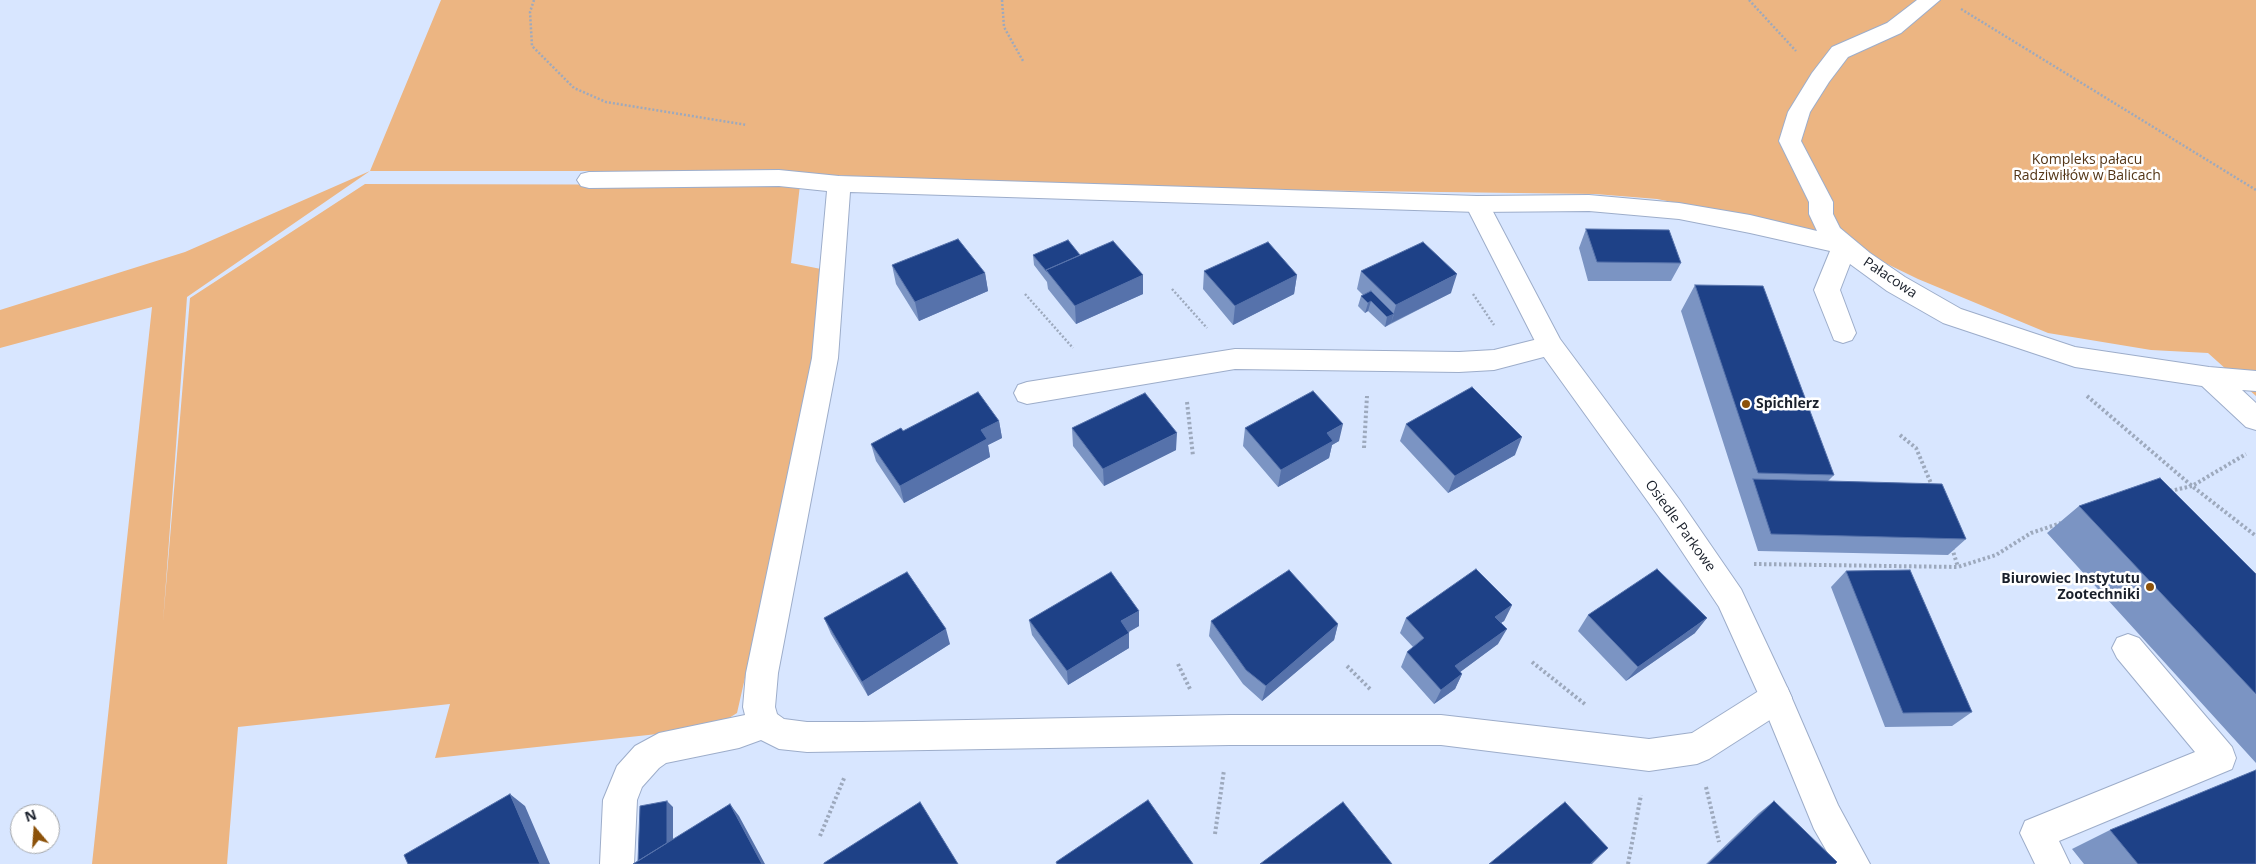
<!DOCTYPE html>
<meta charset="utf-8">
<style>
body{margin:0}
#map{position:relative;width:2256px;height:864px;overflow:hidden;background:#d8e6ff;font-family:"Open Sans",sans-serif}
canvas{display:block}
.north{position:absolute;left:10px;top:804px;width:50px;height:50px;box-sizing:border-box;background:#fff;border:1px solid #a3a6aa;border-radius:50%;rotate:342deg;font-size:14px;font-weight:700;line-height:20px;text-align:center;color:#1a202b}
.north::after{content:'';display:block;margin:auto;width:18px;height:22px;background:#8c520a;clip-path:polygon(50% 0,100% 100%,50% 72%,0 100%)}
</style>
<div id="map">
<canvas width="2256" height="864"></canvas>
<div class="north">N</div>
</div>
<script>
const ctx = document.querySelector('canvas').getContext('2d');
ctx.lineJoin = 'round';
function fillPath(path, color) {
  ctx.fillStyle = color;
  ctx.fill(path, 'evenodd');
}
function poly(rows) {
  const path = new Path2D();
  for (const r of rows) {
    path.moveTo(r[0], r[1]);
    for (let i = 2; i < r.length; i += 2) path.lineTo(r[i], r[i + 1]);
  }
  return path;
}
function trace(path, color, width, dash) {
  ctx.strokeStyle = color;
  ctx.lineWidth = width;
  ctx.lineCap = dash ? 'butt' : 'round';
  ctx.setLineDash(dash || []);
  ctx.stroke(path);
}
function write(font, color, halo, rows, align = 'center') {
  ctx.font = font + ' "Open Sans",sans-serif';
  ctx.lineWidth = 5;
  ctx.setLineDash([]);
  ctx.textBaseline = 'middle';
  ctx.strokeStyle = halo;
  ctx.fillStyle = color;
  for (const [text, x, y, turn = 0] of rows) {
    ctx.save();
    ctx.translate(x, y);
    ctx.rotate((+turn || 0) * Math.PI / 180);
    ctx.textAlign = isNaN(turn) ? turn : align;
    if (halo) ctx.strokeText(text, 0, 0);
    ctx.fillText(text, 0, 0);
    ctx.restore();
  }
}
fillPath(poly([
 [441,0,2256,0,2256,396,2208,353,2151,350,2048,333,1918,279,1844,243,1752,218,1657,199,1595,194,1056,187,756,171,370,171,187,297,163,622,190,298,365,184,800,185,791,263,821,269,812,382,737,713,713,728,435,758,450,704,238,727,227,864,92,864,152,307,0,348,0,310,185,252,370,171]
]), '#ecb582');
const service = poly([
 [1917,0,1940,0,1901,33,1848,57,1829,82,1810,112,1801,141,1833,202,1833,214,1840,228,1870,253,1905,277,1961,309,2075,347,2209,367,2256,371,2256,391,2242,390,2256,403,2256,430,2246,427,2202,386,2075,367,1943,323,1887,291,1850,264,1840,290,1856,333,1852,340,1843,343,1834,340,1814,290,1830,251,1750,233,1679,219,1589,211,1477,212,850,192,838,358,778,673,775,707,777,714,784,719,807,722,862,722,1230,715,1441,715,1649,739,1692,733,1765,687,1776,683,1787,687,1792,698,1787,709,1709,759,1697,764,1649,771,1441,745,1230,745,807,752,779,749,761,740,739,748,666,763,659,768,642,787,637,800,634,864,600,864,603,800,617,766,635,746,659,733,745,715,743,707,746,673,812,358,827,191,779,186,589,188,581,186,577,180,581,174,589,172,779,170,839,176,1477,196,1589,195,1679,203,1750,215,1817,231,1809,214,1809,202,1779,141,1788,112,1812,73,1832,47,1887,23,1917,0],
 [1550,336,1559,339,1563,346,1559,353,1494,370,1459,372,1235,369,1027,404,1018,401,1014,393,1018,385,1027,382,1235,349,1459,352,1494,350,1550,336],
 [2128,634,2139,638,2232,747,2236,758,2232,769,2059,841,2070,864,2035,864,2020,833,2025,821,2195,752,2117,658,2112,648,2117,638,2128,634]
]);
const minor = poly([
 [1477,196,1485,198,1489,204,1560,339,1679,499,1741,589,1787,687,1838,805,1870,864,1834,864,1814,829,1761,700,1719,607,1659,517,1541,353,1465,204,1469,198,1477,196]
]);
trace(service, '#9dadca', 2);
trace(minor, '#9dadca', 2);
trace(poly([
 [534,0,530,12,532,46,574,88,606,102,747,125],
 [1002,0,1004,27,1023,61],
 [1749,0,1796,51],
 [1961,9,2256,190],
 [1172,289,1207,328],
 [1025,294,1073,348],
 [1473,294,1494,325]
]), '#9da9bd', 2.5, [2, 2]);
trace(poly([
 [2087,396,2192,486,2256,536],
 [1187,402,1193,456],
 [1900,435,1916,448,1933,488],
 [1364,448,1367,396],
 [2170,491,2192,486,2246,454],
 [1952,548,1958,567],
 [1754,564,1958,567,1996,555,2031,533,2061,523],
 [1532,662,1586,705],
 [1178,664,1191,691],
 [1347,666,1370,689],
 [1706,787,1719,842],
 [1215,834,1224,770],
 [820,836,845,776],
 [1628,864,1641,795]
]), '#9da9bd', 4, [2.5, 2.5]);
fillPath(service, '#fff');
fillPath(minor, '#fff');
fillPath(poly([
 [1586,229,1681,263,1671,281,1588,281,1579,248],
 [1033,255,1080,255,1143,275,1143,294,1076,324,1048,289,1047,282,1034,265],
 [892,265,985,273,988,291,919,321,896,284],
 [1204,271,1297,275,1294,294,1233,325,1203,289],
 [1361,271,1451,293,1385,327,1368,311,1365,313,1358,306,1361,296,1363,295,1357,289],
 [1695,285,1834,475,1828,481,1966,539,1948,555,1758,551,1681,311],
 [999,421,1002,438,988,445,990,457,904,503,876,461,871,444,903,431],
 [1406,424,1515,455,1448,493,1400,441],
 [1072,428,1176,450,1104,486,1073,446],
 [1245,428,1339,441,1332,445,1329,458,1278,487,1243,446],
 [2079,506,2256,574,2256,763,2047,533],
 [1846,571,1972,712,1952,726,1885,727,1831,587],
 [1512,605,1504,621,1500,623,1498,644,1460,672,1462,674,1455,689,1434,704,1401,667,1407,652,1413,647,1400,633,1406,618],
 [1588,615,1695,633,1626,681,1578,631],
 [824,618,950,644,868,696,831,634],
 [1029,620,1139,626,1129,632,1129,648,1068,685,1032,635],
 [1211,621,1338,624,1334,640,1262,701,1243,684,1209,636],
 [1774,801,1835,864,1706,864,1759,813],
 [2110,830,2256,864,2084,864,2072,849]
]), '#7b94c3');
fillPath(poly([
 [985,273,988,291,919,321,915,302],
 [1457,274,1451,293,1391,323,1396,305],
 [1143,275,1143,294,1076,324,1075,306],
 [1297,275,1294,294,1233,325,1235,306],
 [1371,301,1368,311,1365,313,1368,303],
 [1394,314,1391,323,1385,327,1387,317],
 [999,421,1002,438,988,445,990,457,904,503,900,486,981,430],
 [1343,424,1339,441,1332,445,1329,458,1278,487,1281,470,1327,433],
 [1177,433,1176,450,1104,486,1103,469],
 [1522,437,1515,455,1448,493,1455,476],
 [1512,605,1504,621,1487,633,1495,617],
 [1139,611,1139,626,1121,636,1121,621],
 [1707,618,1695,633,1626,681,1638,667],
 [1338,624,1334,640,1262,701,1266,686],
 [946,629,950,644,868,696,862,682],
 [1507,629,1498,644,1448,681,1455,666],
 [1129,633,1129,648,1068,685,1067,671],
 [1462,674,1455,689,1434,704,1441,690],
 [510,794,525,806,550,864,540,864],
 [667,801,673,807,673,859,667,852],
 [730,804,739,816,765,864,762,864],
 [1608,848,1592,864,1590,864]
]), '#5672ab');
const building = poly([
 [1586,229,1669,230,1681,263,1597,262,1586,229],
 [958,239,985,273,915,302,892,265,958,239],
 [1068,240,1080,255,1046,270,1047,272,1033,255,1068,240],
 [1113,241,1143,275,1075,306,1046,270,1113,241],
 [1268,242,1297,275,1235,306,1204,271,1268,242],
 [1423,242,1457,274,1396,305,1361,271,1423,242],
 [1695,285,1763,286,1834,475,1758,473,1695,285],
 [1371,291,1394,314,1387,317,1371,301,1368,303,1361,296,1371,291],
 [1472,387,1522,437,1455,476,1406,424,1472,387],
 [1313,391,1343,424,1327,433,1333,441,1281,470,1245,428,1313,391],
 [978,392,999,421,981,430,987,439,900,486,871,444,901,428,903,431,978,392],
 [1145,393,1177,433,1103,469,1072,428,1145,393],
 [2160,478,2256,574,2256,694,2079,506,2160,478],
 [1753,479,1942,484,1966,539,1771,534,1753,479],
 [1476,569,1512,605,1495,617,1507,629,1455,666,1462,674,1441,690,1407,652,1424,638,1406,618,1476,569],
 [1657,569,1707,618,1638,667,1588,615,1657,569],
 [1289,570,1338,624,1266,686,1246,670,1211,621,1289,570],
 [1910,570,1972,712,1903,713,1846,571,1910,570],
 [907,572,946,629,862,682,824,618,907,572],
 [1111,572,1139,611,1121,621,1129,633,1067,671,1029,620,1111,572],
 [2256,770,2256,864,2138,864,2110,830,2256,770],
 [510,794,540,864,408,864,404,855,510,794],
 [1148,800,1193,864,1057,864,1056,862,1148,800],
 [667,801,667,843,638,861,640,806,667,801],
 [1774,801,1837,862,1835,864,1708,864,1774,801],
 [920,802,958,864,824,864,824,863,920,802],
 [1343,802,1392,864,1260,864,1343,802],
 [1565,802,1608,848,1590,864,1489,864,1565,802],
 [730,804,762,864,633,864,730,804]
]);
fillPath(building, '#1e4187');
trace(building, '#5672ab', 1);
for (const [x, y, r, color] of [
 [1746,404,5,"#8c520a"],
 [2150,587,5,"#8c520a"]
]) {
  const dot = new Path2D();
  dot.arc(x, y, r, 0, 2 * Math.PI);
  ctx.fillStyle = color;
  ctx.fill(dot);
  trace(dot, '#fff', 2);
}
write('14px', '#533516', '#fff', [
 ["Kompleks pałacu",2087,160],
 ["Radziwiłłów w Balicach",2087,176]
]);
write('14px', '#1a202b', '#fff', [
 ["Pałacowa",1890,278,34],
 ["Osiedle Parkowe",1680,526,54]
]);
write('bold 14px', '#1a202b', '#fff', [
 ["Spichlerz",1756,404],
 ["Biurowiec Instytutu",2140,579,"right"],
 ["Zootechniki",2140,595,"right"]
], 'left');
</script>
